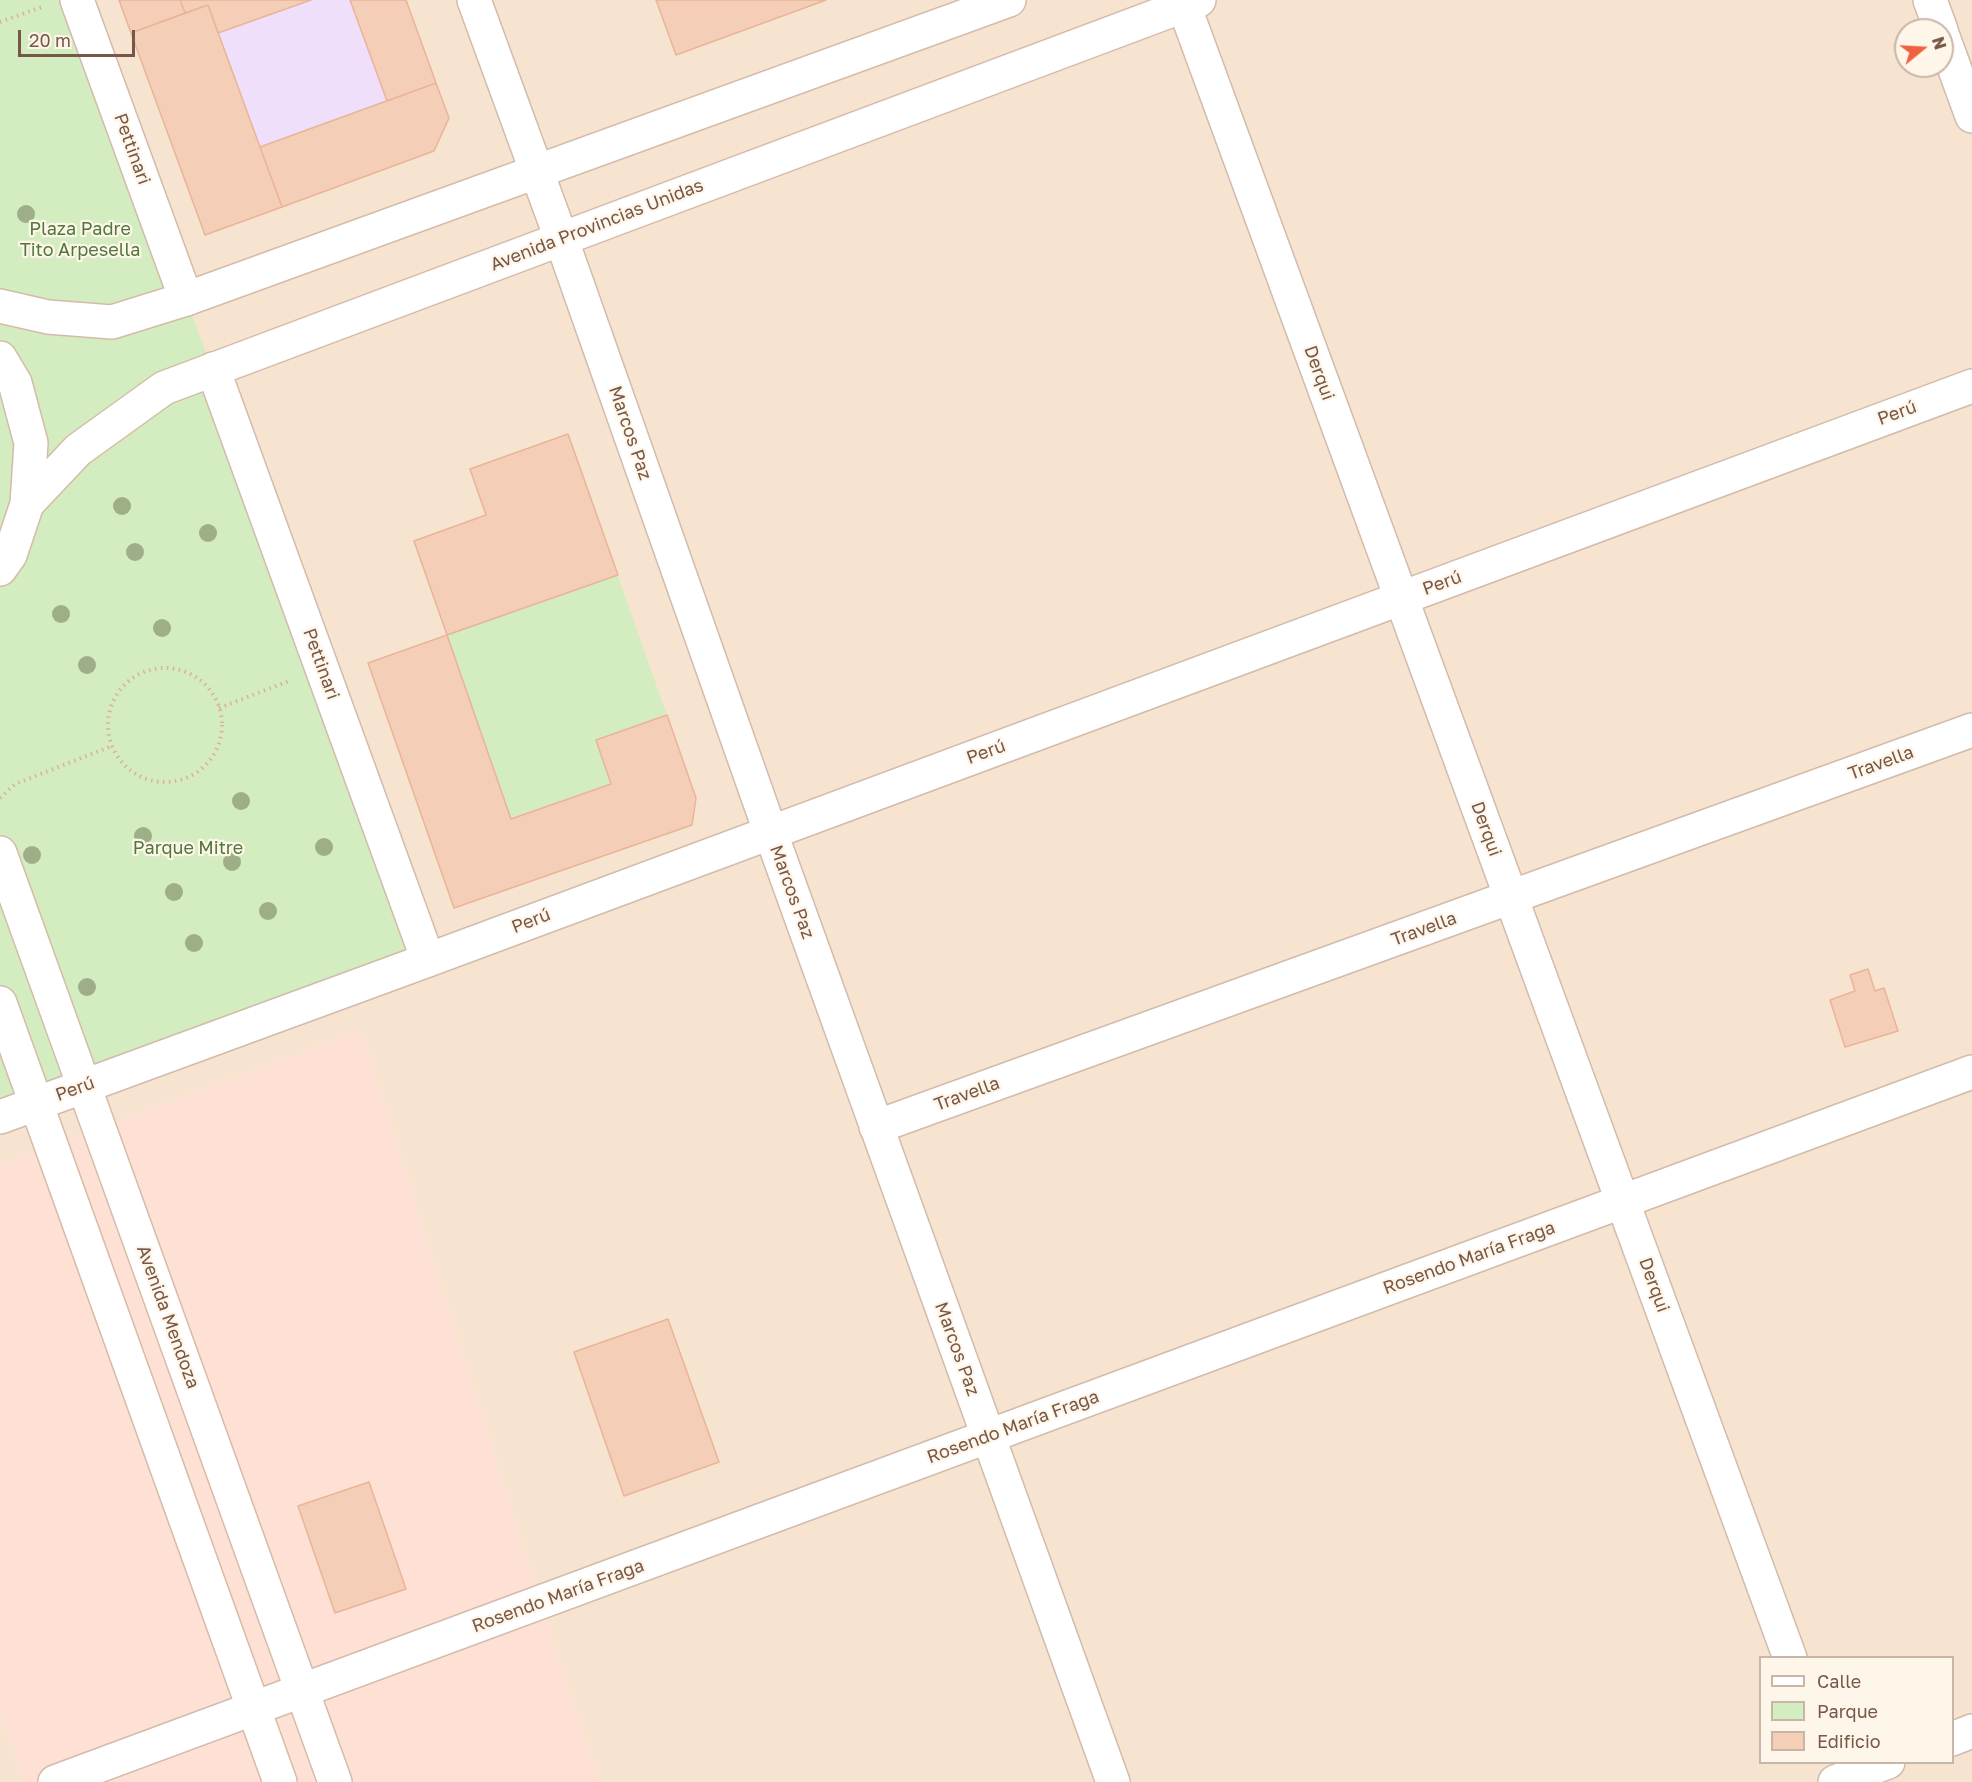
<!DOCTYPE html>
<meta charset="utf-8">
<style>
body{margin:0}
#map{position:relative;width:1972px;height:1782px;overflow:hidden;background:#fef2e2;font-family:"Golos Text",sans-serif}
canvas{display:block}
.legend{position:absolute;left:1759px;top:1656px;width:195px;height:108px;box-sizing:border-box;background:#fff6ea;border:2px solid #c9b6a9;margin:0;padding:8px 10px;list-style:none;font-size:18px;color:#775747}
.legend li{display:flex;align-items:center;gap:12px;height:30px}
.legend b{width:30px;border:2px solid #c9b6a9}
.north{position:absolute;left:1894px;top:18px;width:60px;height:60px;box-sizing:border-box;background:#fff6ea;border:2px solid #c9b6a9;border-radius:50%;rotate:72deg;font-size:16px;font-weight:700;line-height:24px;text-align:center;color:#775747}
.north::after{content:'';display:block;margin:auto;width:21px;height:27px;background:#f0613f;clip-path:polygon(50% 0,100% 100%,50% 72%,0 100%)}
.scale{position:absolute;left:18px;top:30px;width:117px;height:27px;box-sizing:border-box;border:3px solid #775747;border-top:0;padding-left:8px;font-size:18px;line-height:21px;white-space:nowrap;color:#775747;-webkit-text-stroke:4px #fff6ea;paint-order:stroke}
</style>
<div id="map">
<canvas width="1972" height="1782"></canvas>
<ul class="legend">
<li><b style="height:8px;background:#fff"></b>Calle</li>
<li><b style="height:16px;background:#d3ecc0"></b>Parque</li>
<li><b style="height:16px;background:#f5ceb8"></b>Edificio</li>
</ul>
<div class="north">N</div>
<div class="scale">20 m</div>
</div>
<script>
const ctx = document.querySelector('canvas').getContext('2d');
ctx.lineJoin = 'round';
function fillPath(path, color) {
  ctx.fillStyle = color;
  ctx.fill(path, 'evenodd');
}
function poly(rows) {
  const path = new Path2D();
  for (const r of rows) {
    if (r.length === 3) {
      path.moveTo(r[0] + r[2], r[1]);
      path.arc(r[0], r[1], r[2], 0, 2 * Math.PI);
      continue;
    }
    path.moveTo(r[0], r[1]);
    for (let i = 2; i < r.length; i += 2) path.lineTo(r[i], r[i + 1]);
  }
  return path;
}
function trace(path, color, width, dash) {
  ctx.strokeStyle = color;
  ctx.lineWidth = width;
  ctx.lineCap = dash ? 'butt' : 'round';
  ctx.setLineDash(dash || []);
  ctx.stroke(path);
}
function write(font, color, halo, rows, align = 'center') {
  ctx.font = font + ' "Golos Text",sans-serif';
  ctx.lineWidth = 4.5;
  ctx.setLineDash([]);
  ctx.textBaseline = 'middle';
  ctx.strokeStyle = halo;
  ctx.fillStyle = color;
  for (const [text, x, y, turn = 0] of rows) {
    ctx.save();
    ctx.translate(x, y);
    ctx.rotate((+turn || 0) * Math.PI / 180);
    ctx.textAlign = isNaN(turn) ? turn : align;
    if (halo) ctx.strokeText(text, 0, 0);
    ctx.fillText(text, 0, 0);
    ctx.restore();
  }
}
fillPath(poly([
 [0,0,1972,0,1972,1782,0,1782],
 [1906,30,1942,30,1942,66,1906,66],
 [1760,1658,1952,1658,1952,1762,1760,1762]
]), '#f6e4d0');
fillPath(poly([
 [361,1031,555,1647,600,1782,25,1782,0,1710,0,1165]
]), '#ffe0d5');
fillPath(poly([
 [180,0,406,0,449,118,434,151,205,235,131,33,184,13]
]), '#efdffa');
fillPath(poly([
 [0,0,77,0,428,960,0,1117],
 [568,434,696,798,692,825,454,908,368,663,447,635,414,541,486,515,470,469]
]), '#d3ecc0');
const building = poly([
 [119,0,180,0,185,13,131,33,119,0],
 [180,0,311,0,218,33,208,5,185,13,180,0],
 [350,0,406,0,436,83,387,101,350,0],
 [656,0,826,0,676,55,656,0],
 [208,5,282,207,205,235,131,33,208,5],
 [436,83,449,118,434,151,282,207,260,147,436,83],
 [568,434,618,575,447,635,414,541,486,515,470,469,568,434],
 [447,635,511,819,611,784,596,740,667,715,696,798,692,825,454,908,368,663,447,635],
 [1868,969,1875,991,1884,988,1898,1031,1845,1047,1830,1000,1855,991,1850,975,1868,969],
 [668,1319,719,1462,624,1496,574,1352,668,1319],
 [369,1482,406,1589,335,1613,298,1506,369,1482]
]);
fillPath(building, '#f5ceb8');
trace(building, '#e9b497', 1.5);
const street = poly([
 [77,0,186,299],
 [474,0,561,238,770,831,1113,1782],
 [1182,0,1790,1658],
 [1930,0,1941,30],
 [1942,34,1972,116],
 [213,369,428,960],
 [0,1117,428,960,1972,386],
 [876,1127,1972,730],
 [1952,1739,1972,1731],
 [55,1782,1972,1072],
 [1835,1782,1888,1762]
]);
const secondary = poly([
 [0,306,48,317,112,322,186,299,1009,0],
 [0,358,15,383,31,443,27,504,10,555,0,569],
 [27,504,78,450,164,388,1199,0],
 [0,853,335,1782],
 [0,1003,280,1782]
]);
trace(street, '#d2bbab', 36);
trace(secondary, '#d5bba8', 36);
trace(poly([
 [0,22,42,7],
 [165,725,57],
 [219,708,289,681],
 [0,798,15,784,112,746]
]), '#dab29b', 4, [1.5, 4.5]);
trace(street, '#fff', 33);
trace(secondary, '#fff', 33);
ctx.fillStyle = '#9eaf87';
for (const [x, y] of [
 [26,214],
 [122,506],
 [208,533],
 [135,552],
 [61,614],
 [162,628],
 [87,665],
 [241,801],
 [143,836],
 [324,847],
 [32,855],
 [232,862],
 [174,892],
 [268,911],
 [194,943],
 [87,987]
]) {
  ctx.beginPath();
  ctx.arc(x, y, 9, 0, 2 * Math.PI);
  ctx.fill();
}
write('18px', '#775747', '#fff6ea', [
 ["Pettinari",132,149,70],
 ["Avenida Provincias Unidas",597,225,-21],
 ["Derqui",1319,373,70],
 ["Perú",1897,413,-20],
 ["Marcos Paz",630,433,71],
 ["Perú",1442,583,-20],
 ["Pettinari",321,664,70],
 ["Perú",986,752,-20],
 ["Travella",1881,763,-20],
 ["Derqui",1486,829,70],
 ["Marcos Paz",792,892,70],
 ["Perú",531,921,-21],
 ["Travella",1424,929,-20],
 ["Perú",75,1089,-20],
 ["Travella",967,1094,-20],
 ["Rosendo María Fraga",1469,1258,-20],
 ["Derqui",1654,1285,70],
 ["Avenida Mendoza",168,1317,70],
 ["Marcos Paz",957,1349,70],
 ["Rosendo María Fraga",1013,1427,-20],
 ["Rosendo María Fraga",558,1596,-20]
]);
write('18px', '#4f783c', '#fff6ea', [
 ["Plaza Padre",80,229],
 ["Tito Arpesella",80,250],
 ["Parque Mitre",188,848]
]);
</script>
